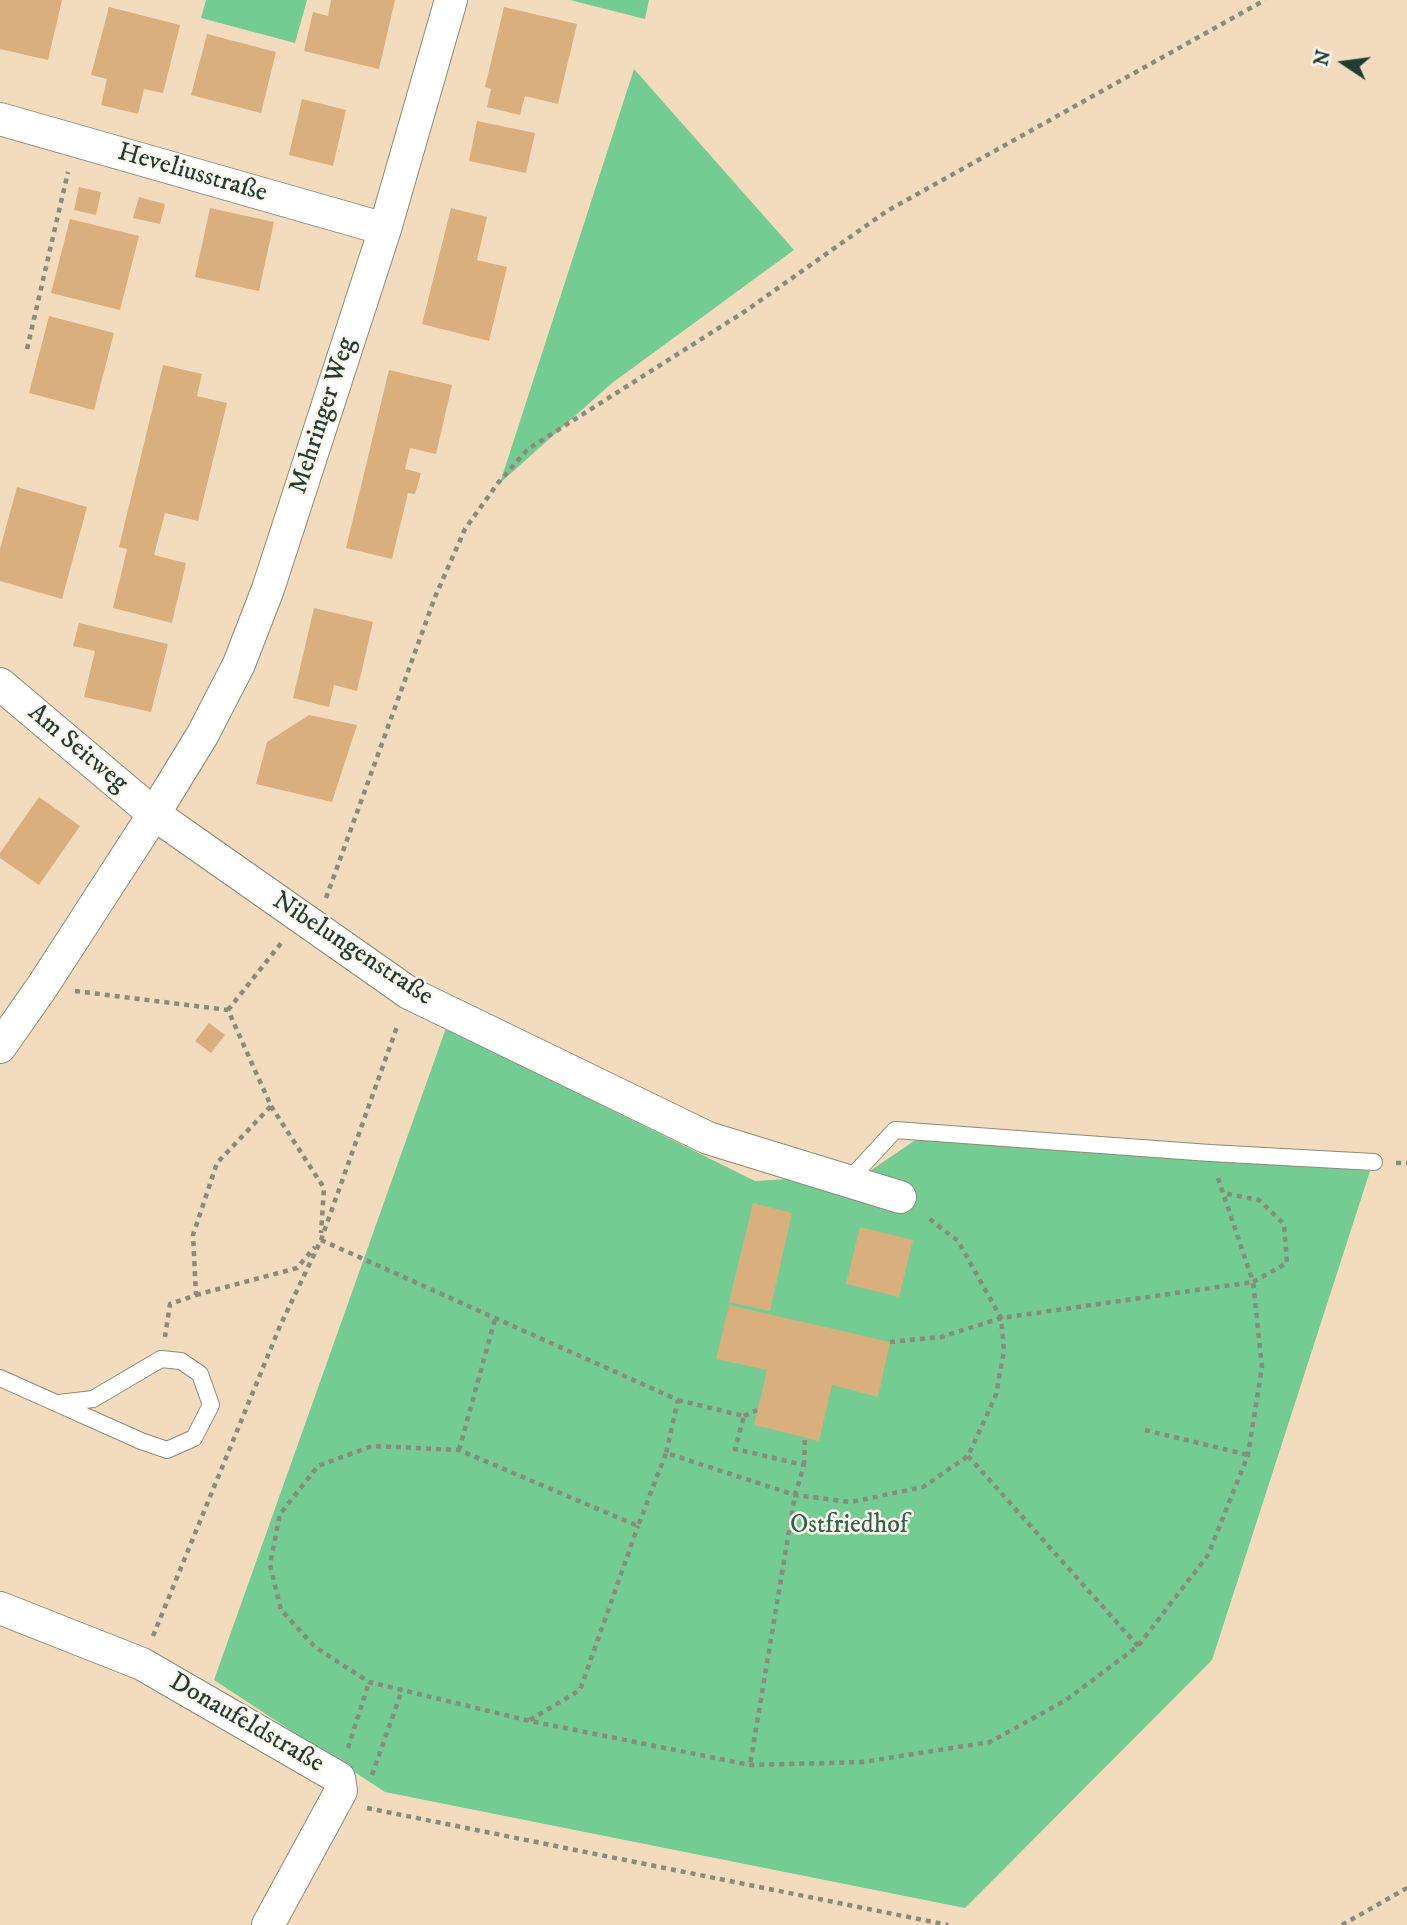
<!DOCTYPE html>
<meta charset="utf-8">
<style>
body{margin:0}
#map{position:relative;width:1407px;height:1925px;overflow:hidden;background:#f3dbbd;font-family:"IM FELL DW Pica",serif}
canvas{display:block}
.north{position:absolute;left:1309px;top:28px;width:70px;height:70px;-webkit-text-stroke:5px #fbf7ec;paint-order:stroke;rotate:283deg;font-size:19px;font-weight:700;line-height:28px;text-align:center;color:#1f3d34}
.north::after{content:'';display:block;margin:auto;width:24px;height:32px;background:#1f3d34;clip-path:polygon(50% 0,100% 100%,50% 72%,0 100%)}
</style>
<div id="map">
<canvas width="1407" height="1925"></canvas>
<div class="north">N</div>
</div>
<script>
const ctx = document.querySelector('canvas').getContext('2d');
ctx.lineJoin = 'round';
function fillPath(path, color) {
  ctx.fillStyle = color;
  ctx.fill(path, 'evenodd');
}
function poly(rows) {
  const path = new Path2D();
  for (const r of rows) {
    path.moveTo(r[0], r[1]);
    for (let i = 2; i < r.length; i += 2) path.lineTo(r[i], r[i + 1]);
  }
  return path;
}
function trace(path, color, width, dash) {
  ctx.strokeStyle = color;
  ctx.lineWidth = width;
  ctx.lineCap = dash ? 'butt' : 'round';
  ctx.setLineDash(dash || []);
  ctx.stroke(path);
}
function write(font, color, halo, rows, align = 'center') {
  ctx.font = font + ' "IM FELL DW Pica",serif';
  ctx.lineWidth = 5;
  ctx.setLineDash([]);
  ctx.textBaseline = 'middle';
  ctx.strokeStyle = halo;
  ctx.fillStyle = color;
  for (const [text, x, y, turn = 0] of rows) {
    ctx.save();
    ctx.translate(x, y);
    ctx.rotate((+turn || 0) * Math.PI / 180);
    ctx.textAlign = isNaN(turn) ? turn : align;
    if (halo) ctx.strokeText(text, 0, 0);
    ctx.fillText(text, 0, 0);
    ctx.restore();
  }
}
fillPath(poly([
 [206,0,307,0,295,43,201,18],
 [570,0,649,0,645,19],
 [634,69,794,250,612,383,500,483],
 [446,1028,755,1181,864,1175,936,1126,1370,1171,1212,1660,965,1908,385,1792,214,1680]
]), '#73cc92');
fillPath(poly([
 [0,0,62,0,48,60,0,49],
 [331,0,395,0,379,69,304,51,313,12,328,16],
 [109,7,180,25,163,93,144,89,138,114,101,105,107,79,91,75],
 [504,7,577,24,558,104,525,96,520,115,487,107,491,89,485,87],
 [207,34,276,52,261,113,191,95],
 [302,99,346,110,333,166,289,155],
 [477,121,535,133,526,173,469,161],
 [79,187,101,192,96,215,74,210],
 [139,197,165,204,160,224,133,218],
 [210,208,274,222,259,291,195,277],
 [451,208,487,217,477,260,507,267,489,341,422,324],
 [70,219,139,236,120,310,51,293],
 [49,316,114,333,94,410,29,393],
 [163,365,202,374,197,396,227,403,198,521,165,513,154,555,186,563,172,623,113,608,127,549,119,547],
 [389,370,452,385,436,454,410,448,405,469,421,473,415,494,408,493,392,559,346,548],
 [17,487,87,507,62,599,0,581,0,549],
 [314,608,373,622,357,691,334,685,329,707,293,698],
 [79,623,168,644,151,712,84,697,95,651,73,646],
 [309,715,357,725,332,802,256,784,267,742],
 [39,797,80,826,39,885,0,858,0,853],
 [209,1023,225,1035,211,1053,195,1041],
 [753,1203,792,1213,770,1311,729,1302],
 [860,1227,913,1240,899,1297,846,1284],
 [729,1305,890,1342,878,1397,832,1385,819,1441,754,1425,767,1370,716,1359]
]), '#d9b07d');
const lane = poly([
 [848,1181,895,1130,1210,1153,1374,1162],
 [0,1378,141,1441,167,1450,194,1438,211,1405,200,1374,181,1361,161,1359,93,1399,59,1403]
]);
const street = poly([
 [0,119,385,229],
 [0,684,154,814,203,734,239,664,268,589,385,229,451,0],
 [0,1047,42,987,154,814,409,993,708,1138,900,1197],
 [0,1608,142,1664,339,1778,341,1791,268,1925]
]);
trace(lane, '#898c78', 18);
trace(street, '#898c78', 34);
trace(poly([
 [27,349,68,172],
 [326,898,435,597,465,529,498,483,528,449,744,312,887,211,1265,0],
 [75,991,228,1010,271,1106,217,1163,193,1235,196,1295,170,1304,165,1337],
 [228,1010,282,942],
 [271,1106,324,1188,321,1233],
 [1396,1163,1407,1163],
 [1218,1178,1223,1193,1253,1282,1287,1263,1284,1224,1259,1200,1223,1193],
 [321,1240,678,1400,666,1453],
 [196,1295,297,1268,315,1247],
 [890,1342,941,1337,1001,1318,1253,1282,1262,1367,1248,1455,1208,1555,1138,1646,1066,1700,990,1742,863,1762,750,1765,530,1721,369,1682,315,1647,281,1610,270,1565,280,1514,318,1466,372,1446,459,1450,638,1526,666,1453,795,1495,851,1502,923,1487,968,1456,996,1395,1004,1350,1001,1318,958,1241,926,1216],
 [678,1400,744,1416,735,1449,804,1465,795,1495,750,1765],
 [744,1416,757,1410],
 [1145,1430,1248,1455],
 [459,1450,495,1319],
 [968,1456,1138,1646],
 [804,1465,805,1437],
 [153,1636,280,1326,321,1240,398,1024],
 [530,1720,580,1690,638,1526],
 [348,1748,369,1682],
 [372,1775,402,1690],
 [367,1808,948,1925],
 [1342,1925,1407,1888]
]), '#898c78', 4.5, [5, 5]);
trace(lane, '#fff', 16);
trace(street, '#fff', 32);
write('26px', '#1f3d34', '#fbf7ec', [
 ["Heveliusstraße",192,174,16],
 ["Mehringer Weg",324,416,-72],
 ["Am Seitweg",77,749,40],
 ["Nibelungenstraße",352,950,33],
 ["Donaufeldstraße",246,1724,30]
]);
write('26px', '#34614c', '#fbf7ec', [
 ["Ostfriedhof",849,1527]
]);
</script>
